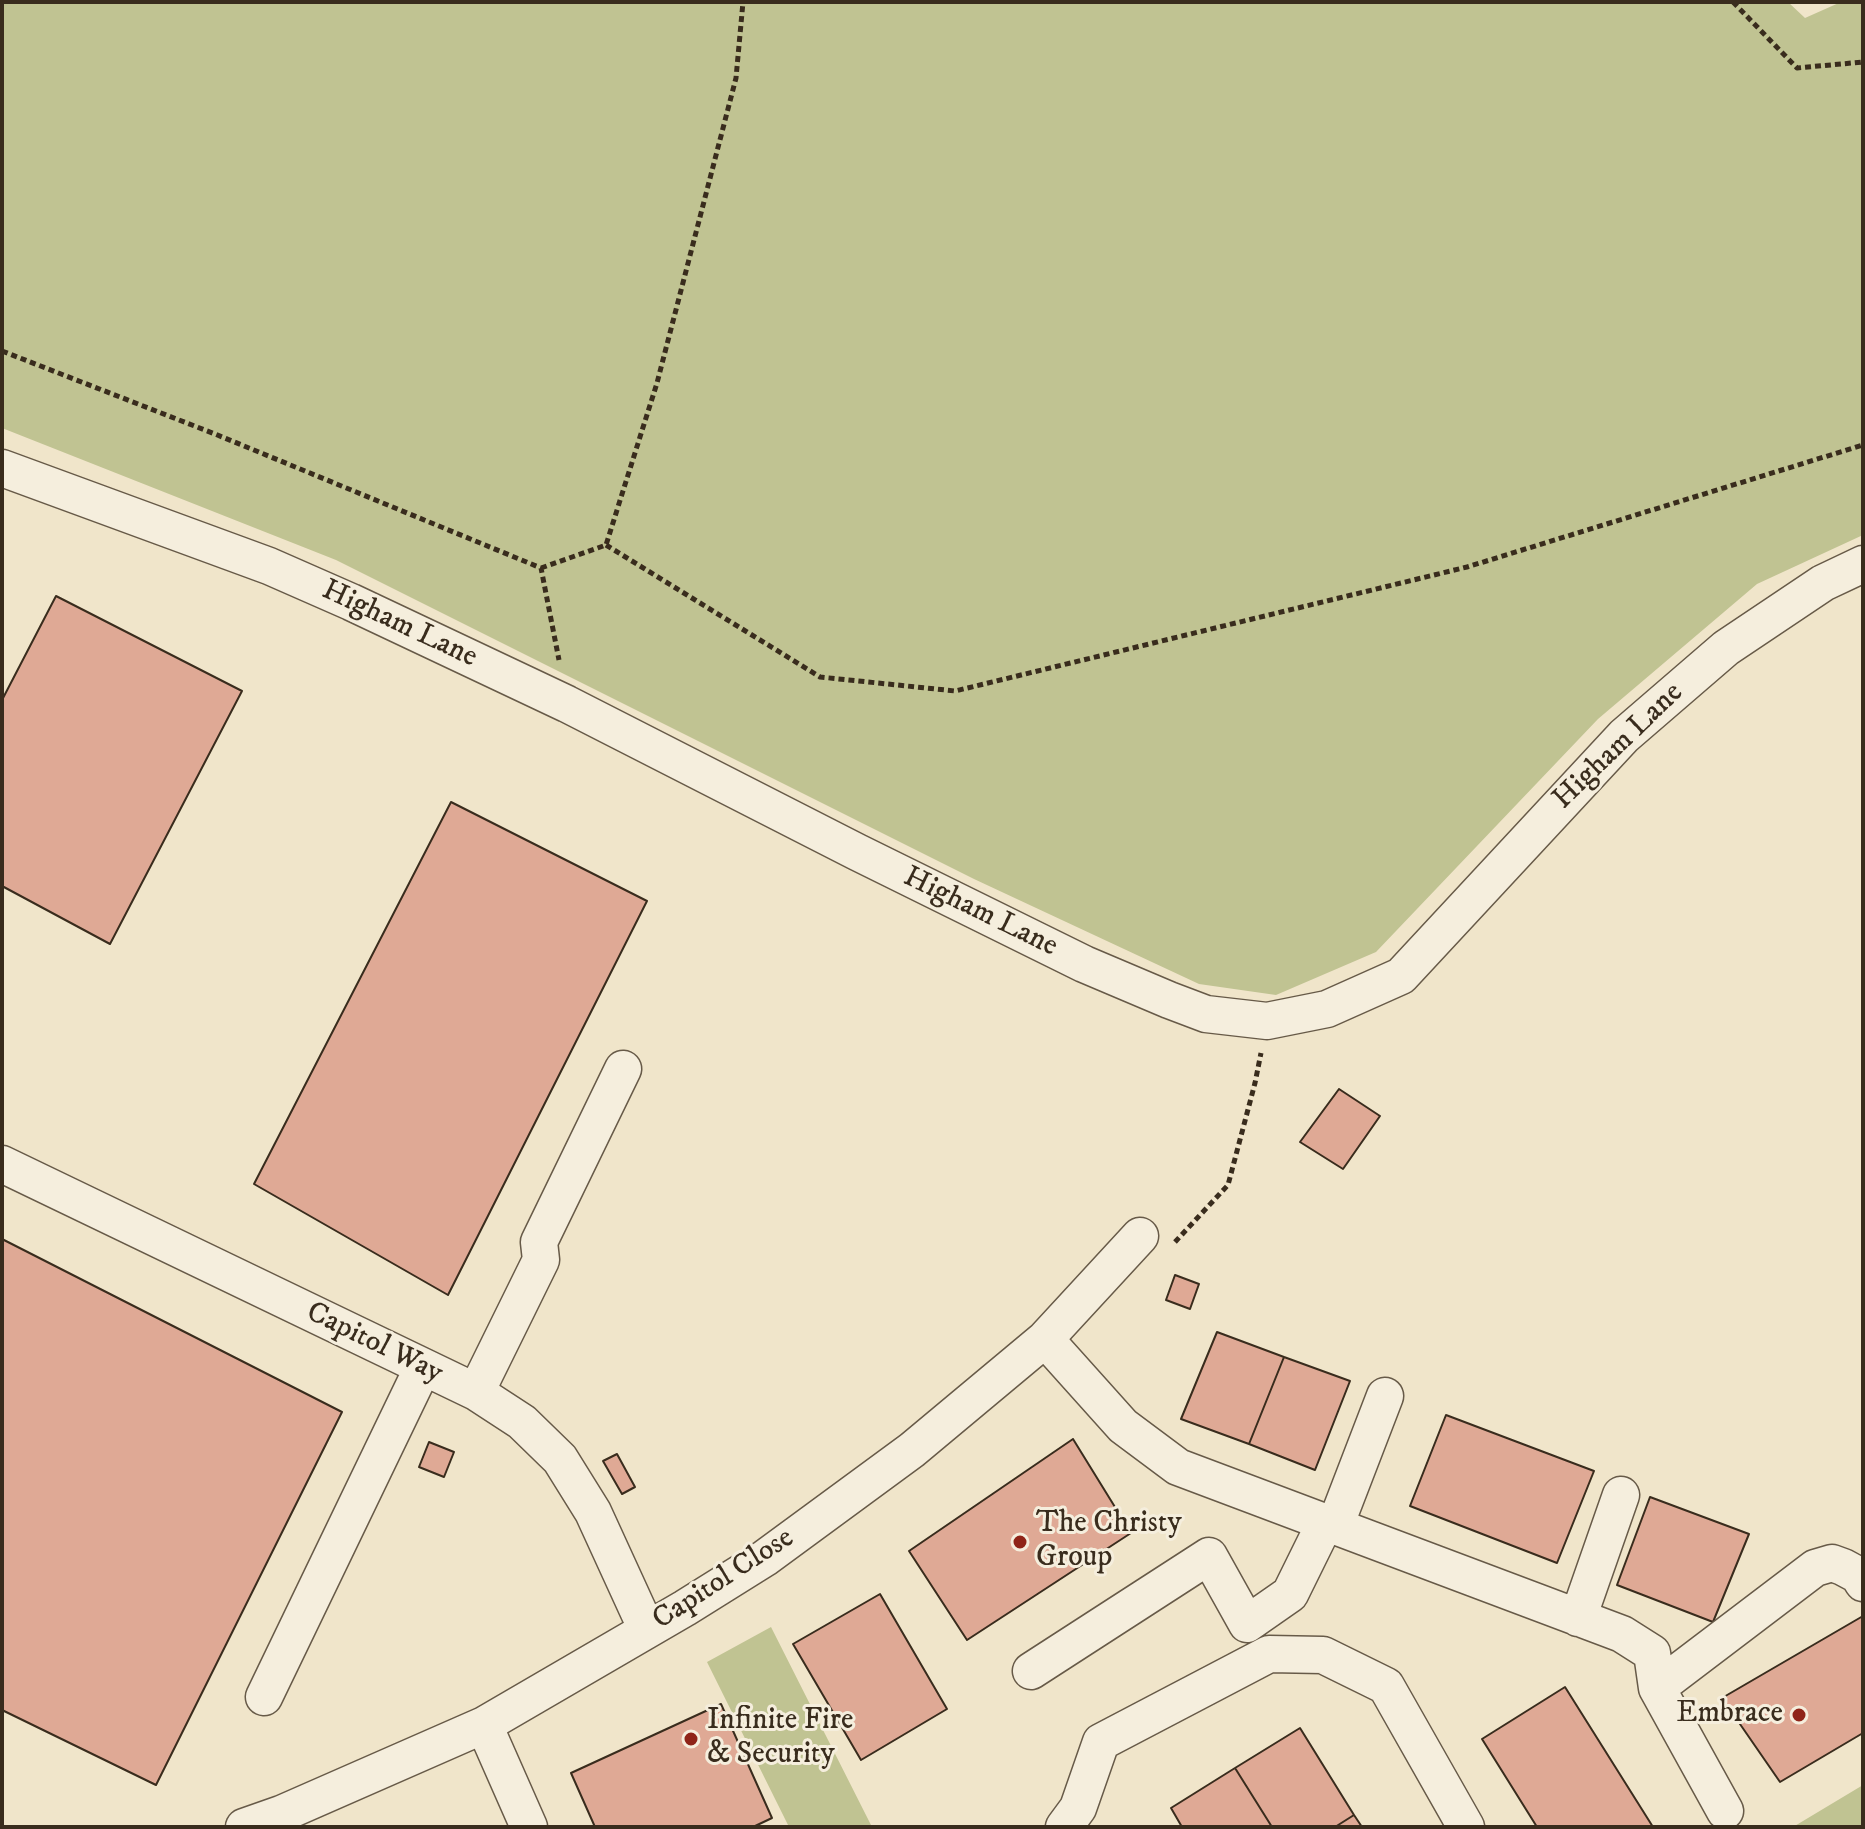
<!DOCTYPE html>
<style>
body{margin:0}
#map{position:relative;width:1865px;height:1829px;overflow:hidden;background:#f0e5ca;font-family:"IM FELL DW Pica",serif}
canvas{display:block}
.frame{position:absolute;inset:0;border:4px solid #392c1d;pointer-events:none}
</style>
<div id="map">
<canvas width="1865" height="1829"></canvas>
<div class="frame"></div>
</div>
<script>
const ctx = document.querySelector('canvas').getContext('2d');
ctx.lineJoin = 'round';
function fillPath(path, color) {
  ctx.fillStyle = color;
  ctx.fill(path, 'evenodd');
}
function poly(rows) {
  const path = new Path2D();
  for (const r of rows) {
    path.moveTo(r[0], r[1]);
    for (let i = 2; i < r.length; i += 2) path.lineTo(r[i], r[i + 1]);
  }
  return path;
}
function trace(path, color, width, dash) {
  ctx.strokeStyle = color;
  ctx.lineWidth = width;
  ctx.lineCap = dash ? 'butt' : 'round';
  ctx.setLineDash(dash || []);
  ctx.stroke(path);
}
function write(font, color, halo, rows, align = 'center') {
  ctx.font = font + ' "IM FELL DW Pica",serif';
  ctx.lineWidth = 6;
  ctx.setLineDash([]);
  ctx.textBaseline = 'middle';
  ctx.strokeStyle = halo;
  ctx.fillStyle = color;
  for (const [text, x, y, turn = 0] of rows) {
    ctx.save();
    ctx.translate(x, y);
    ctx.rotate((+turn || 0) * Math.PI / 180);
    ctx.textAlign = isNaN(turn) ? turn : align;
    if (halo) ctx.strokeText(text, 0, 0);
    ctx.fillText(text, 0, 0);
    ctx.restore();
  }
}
fillPath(poly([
 [2,2,1788,2,1805,18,1841,2,1863,2,1863,535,1757,584,1598,719,1376,952,1276,995,1199,984,974,879,336,560,2,428],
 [771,1627,872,1827,789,1827,707,1662],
 [1863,1785,1863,1827,1793,1827]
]), '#c0c392');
const building = poly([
 [56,596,242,691,110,944,2,886,2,700,56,596],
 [451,802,647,901,448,1295,254,1184,451,802],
 [1339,1089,1380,1116,1343,1169,1300,1142,1339,1089],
 [2,1239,342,1412,156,1785,2,1710,2,1239],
 [1175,1275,1199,1284,1190,1309,1166,1300,1175,1275],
 [1217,1332,1284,1357,1249,1444,1181,1419,1217,1332],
 [1284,1357,1350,1381,1315,1470,1249,1444,1284,1357],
 [1446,1415,1594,1471,1557,1563,1410,1506,1446,1415],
 [1073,1439,1131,1533,967,1640,909,1551,1073,1439],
 [429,1442,454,1452,444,1477,419,1467,429,1442],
 [617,1454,635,1487,622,1494,603,1461,617,1454],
 [1650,1497,1749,1534,1713,1622,1617,1585,1650,1497],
 [880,1594,947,1709,861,1760,793,1644,880,1594],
 [1863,1616,1863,1733,1780,1782,1722,1698,1863,1616],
 [1565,1687,1653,1827,1537,1827,1482,1739,1565,1687],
 [721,1704,772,1818,753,1827,595,1827,571,1773,721,1704],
 [1300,1728,1354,1815,1335,1827,1272,1827,1235,1768,1300,1728],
 [1235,1768,1272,1827,1182,1827,1171,1808,1235,1768],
 [1354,1815,1362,1827,1335,1827,1354,1815]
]);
fillPath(building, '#dfa995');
trace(building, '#392c1d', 2);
const minor = poly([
 [2,468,269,566,351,602,567,704,857,852,1084,964,1169,1000,1206,1014,1267,1021,1327,1009,1401,976,1624,736,1726,648,1823,583,1863,564],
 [2,1164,476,1392,522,1422,560,1459,593,1512,647,1630],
 [1045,1339,1123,1426,1178,1467,1622,1634,1652,1653,1657,1688,1725,1811],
 [476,1392,541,1260,539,1242,623,1069],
 [1335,1526,1385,1396],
 [1578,1618,1621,1495],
 [1031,1671,1209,1556,1247,1624,1290,1594,1325,1523],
 [1657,1688,1815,1568,1832,1563,1843,1567,1858,1575,1863,1583],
 [264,1697,423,1367],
 [484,1725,529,1827],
 [244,1827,281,1814,484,1725,685,1608,765,1558,912,1450,1045,1339,1140,1236],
 [1064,1827,1078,1808,1101,1742,1269,1654,1323,1655,1386,1686,1466,1827]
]);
trace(minor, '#675a48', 39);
trace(poly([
 [1733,2,1797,68,1863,62],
 [2,351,215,434,541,568,559,660],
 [606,545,820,677,955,691,1467,567,1863,445],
 [541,568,606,545,657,383,736,78,743,2],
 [1175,1242,1228,1185,1255,1083,1261,1053]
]), '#392c1d', 5, [6, 4]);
trace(minor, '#f5eedd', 36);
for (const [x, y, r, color] of [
 [1020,1542,8,"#8f2418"],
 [1799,1715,8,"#8f2418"],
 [691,1739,8,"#8f2418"]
]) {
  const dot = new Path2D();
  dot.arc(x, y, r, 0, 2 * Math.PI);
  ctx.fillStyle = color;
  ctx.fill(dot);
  trace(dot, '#f5eedd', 3);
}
write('30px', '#392c1d', '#f5eedd', [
 ["Higham Lane",399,625,25],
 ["Higham Lane",1619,747,-44],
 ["Higham Lane",980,913,26],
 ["Capitol Way",374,1344,26],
 ["Capitol Close",724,1580,-33]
]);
write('30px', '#392c1d', '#f5eedd', [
 ["The Christy",1036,1525],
 ["Group",1036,1559],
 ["Embrace",1783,1715,"right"],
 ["Infinite Fire",707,1722],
 ["& Security",707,1756]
], 'left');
</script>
